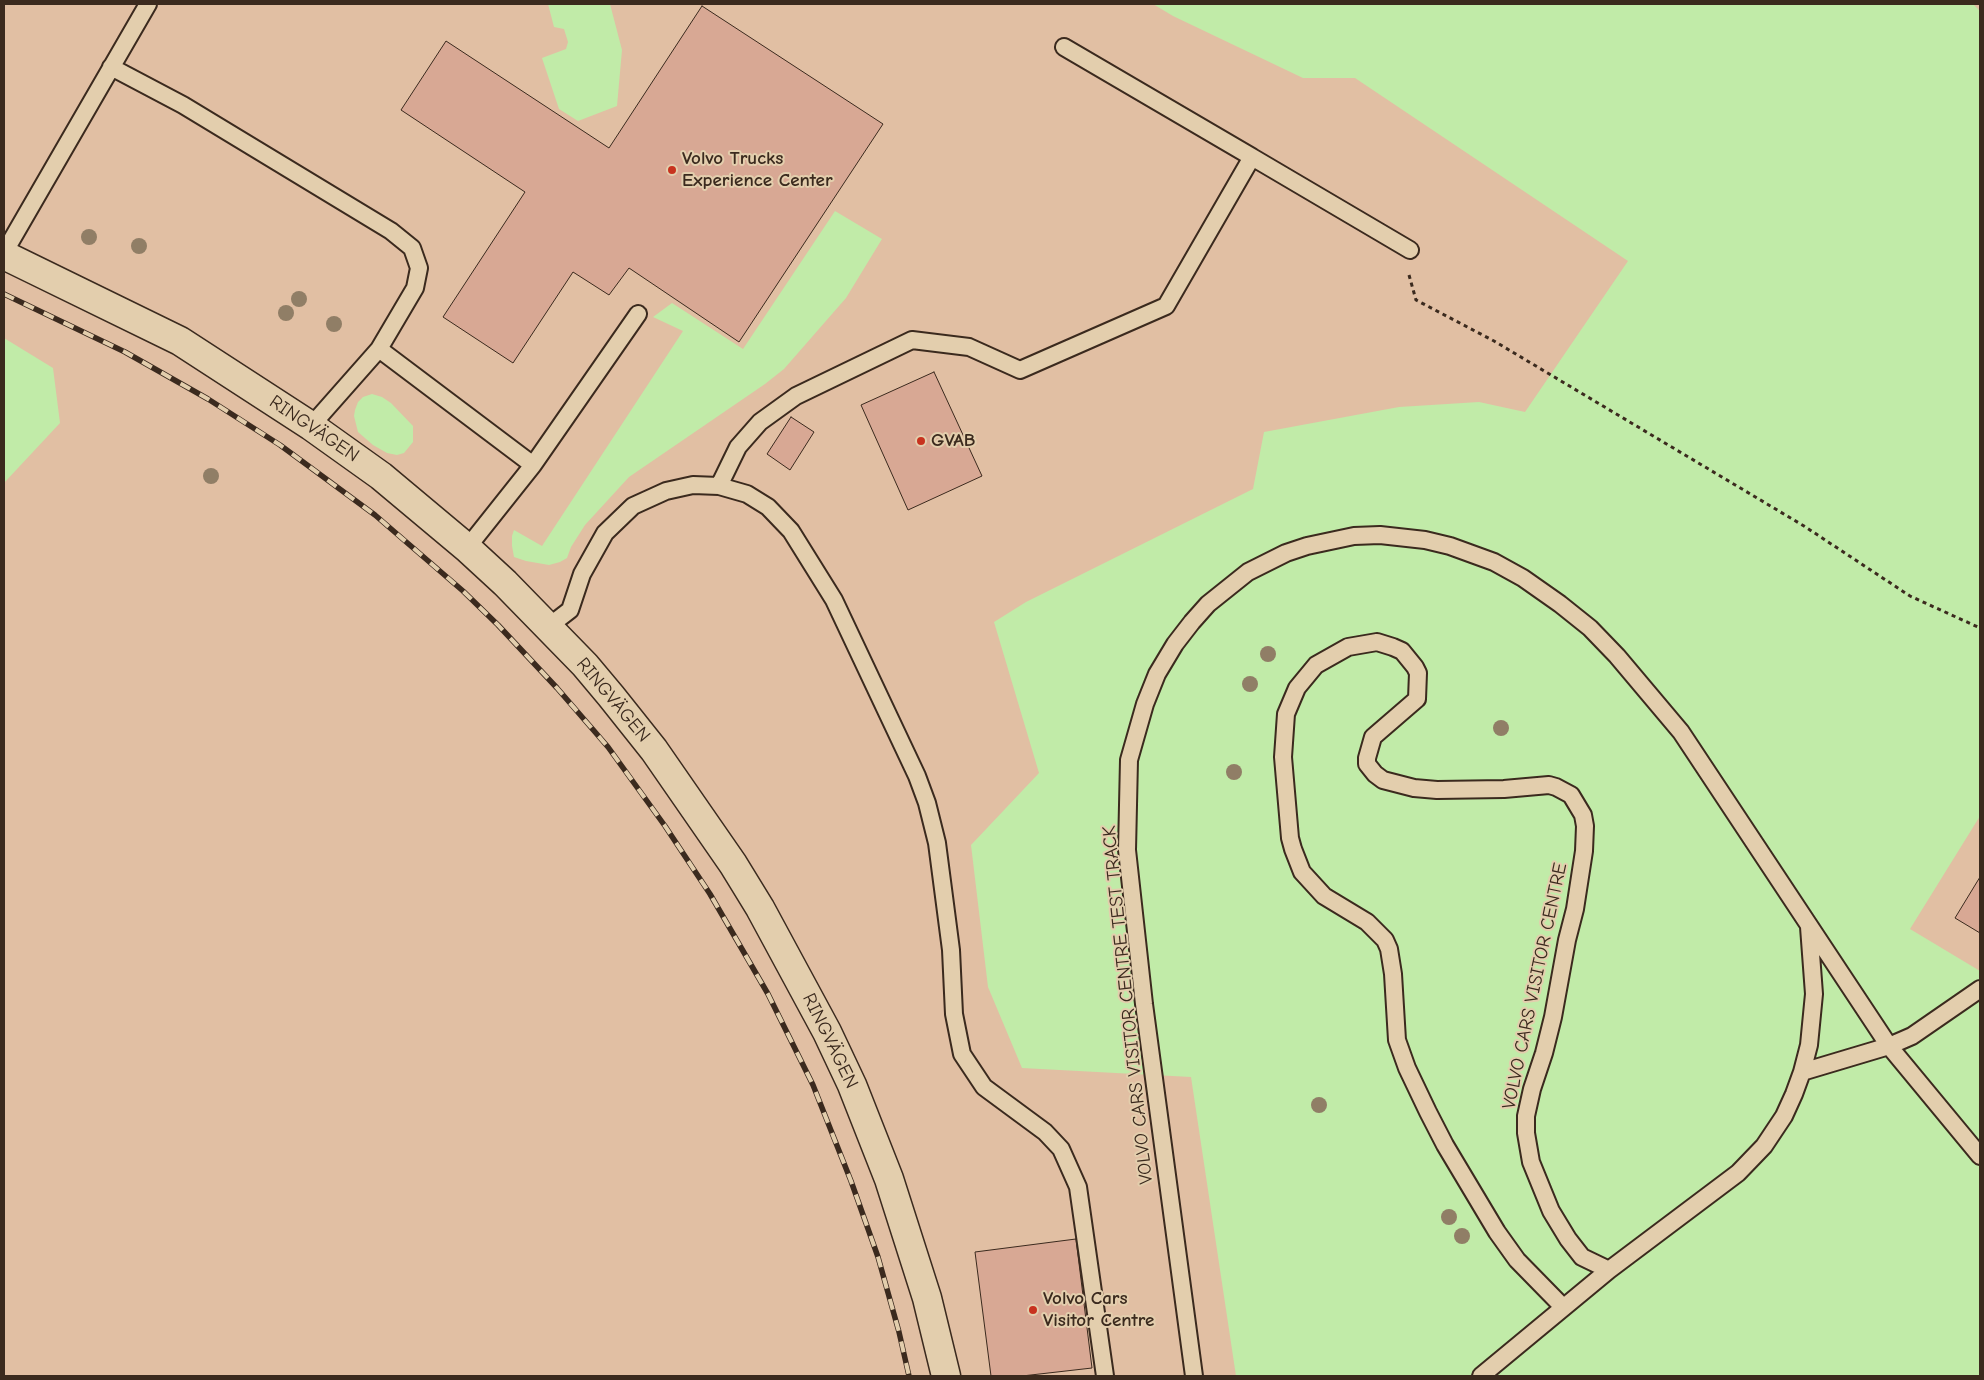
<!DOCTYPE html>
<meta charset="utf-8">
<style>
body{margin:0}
#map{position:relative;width:1984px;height:1380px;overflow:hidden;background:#e9cdae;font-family:"Comic Neue",sans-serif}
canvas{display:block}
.frame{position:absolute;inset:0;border:5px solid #3b2a1e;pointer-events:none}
</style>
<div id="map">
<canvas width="1984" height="1380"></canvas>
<div class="frame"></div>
</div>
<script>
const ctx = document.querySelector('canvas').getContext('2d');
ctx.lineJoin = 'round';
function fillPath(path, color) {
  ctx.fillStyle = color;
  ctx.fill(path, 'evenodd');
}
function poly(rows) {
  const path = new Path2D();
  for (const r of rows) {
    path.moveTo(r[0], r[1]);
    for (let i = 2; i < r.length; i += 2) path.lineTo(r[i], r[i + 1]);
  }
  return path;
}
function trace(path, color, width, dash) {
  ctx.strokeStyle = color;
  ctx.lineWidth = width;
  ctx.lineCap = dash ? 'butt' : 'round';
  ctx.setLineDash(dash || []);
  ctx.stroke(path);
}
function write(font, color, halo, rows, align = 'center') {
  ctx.font = font + ' "Comic Neue",sans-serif';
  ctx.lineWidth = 4;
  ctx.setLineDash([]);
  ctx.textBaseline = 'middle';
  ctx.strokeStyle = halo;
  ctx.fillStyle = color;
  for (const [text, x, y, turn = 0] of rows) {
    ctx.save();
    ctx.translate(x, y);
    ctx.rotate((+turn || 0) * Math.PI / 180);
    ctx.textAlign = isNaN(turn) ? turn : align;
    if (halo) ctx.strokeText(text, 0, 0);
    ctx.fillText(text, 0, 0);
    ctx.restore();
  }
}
fillPath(poly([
 [4,4,1980,4,1980,1376,4,1376]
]), '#e1bfa3');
fillPath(poly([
 [548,4,610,4,622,50,617,106,578,121,559,109,542,58,566,49,568,42,564,29,554,27],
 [1153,4,1973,4,1980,11,1980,816,1910,929,1980,971,1980,1376,1236,1376,1191,1077,1022,1068,988,987,971,845,1039,773,994,622,1026,602,1253,489,1264,432,1399,407,1479,402,1525,412,1628,261,1355,78,1303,78,1173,16],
 [835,211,882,239,846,298,784,369,765,384,629,477,585,525,571,547,567,558,560,562,549,565,526,561,514,557,512,546,512,536,514,530,542,546,683,331,653,317,672,303,743,349],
 [4,338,53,368,60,423,4,483],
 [372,394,382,397,391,403,413,426,413,442,404,453,397,455,387,453,373,445,358,432,354,416,355,410,358,402,363,397]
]), '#c1eba8');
const building = poly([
 [702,6,883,124,739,342,629,268,609,295,573,272,513,363,443,317,525,192,401,110,446,41,609,148,702,6],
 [934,372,982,476,908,510,861,405,934,372],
 [791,417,814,432,790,470,767,454,791,417],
 [1980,877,1980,933,1955,918,1980,877],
 [1076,1239,1092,1368,1022,1376,991,1376,975,1252,1076,1239]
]);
fillPath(building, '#d8a894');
trace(building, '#3b2a1e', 1);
const lane = poly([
 [111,67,183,105,391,231,412,248,419,268,415,288,379,349,311,426],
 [1252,157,1410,250],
 [4,253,148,4],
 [379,349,533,465,467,548],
 [533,465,638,314],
 [719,486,738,447,760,422,796,396,912,340,969,347,1020,370,1166,306,1252,157,1064,47],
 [548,627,570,610,582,574,605,533,633,506,666,491,693,485,719,486,747,494,768,507,791,531,834,600,917,776,927,803,937,843,951,950,954,1014,962,1054,984,1087,1045,1132,1061,1149,1078,1187,1105,1376],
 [1802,1072,1889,1046,1912,1036,1980,989],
 [1563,1307,1517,1260,1497,1232,1445,1145,1428,1112,1407,1068,1397,1040,1393,974,1389,949,1385,940,1367,922,1324,896,1302,872,1293,849,1290,838,1283,757,1286,714,1297,688,1316,665,1348,647,1377,642,1393,647,1402,651,1415,667,1418,673,1417,699,1373,737,1367,758,1367,764,1375,774,1383,780,1414,788,1437,790,1504,789,1549,785,1556,787,1571,795,1583,815,1585,826,1584,851,1575,909,1567,940,1553,1017,1544,1053,1532,1089,1526,1116,1526,1133,1531,1162,1551,1211,1568,1239,1582,1257,1609,1270],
 [1194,1376,1144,1004,1127,850,1129,760,1145,704,1157,674,1175,644,1192,622,1208,604,1248,572,1286,553,1307,546,1354,536,1380,535,1425,540,1450,546,1494,562,1523,578,1560,604,1590,628,1617,656,1681,732,1889,1046,1980,1156],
 [1481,1376,1609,1270,1738,1173,1764,1146,1784,1116,1794,1094,1802,1072,1809,1045,1814,994,1809,927]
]);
const street = poly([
 [4,255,180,341,311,426,381,476,467,548,505,583,585,665,611,696,654,750,733,864,760,908,827,1032,852,1085,889,1179,927,1298,946,1376]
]);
trace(lane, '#3b2a1e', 20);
trace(street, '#3b2a1e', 31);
trace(poly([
 [1409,275,1416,300,1494,341,1804,526,1910,596,1980,628]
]), '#3b2a1e', 3, [4, 4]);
trace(lane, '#e3cead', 16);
trace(street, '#e3cead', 28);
const rail = poly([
 [4,294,125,352,208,399,280,445,375,515,463,591,498,625,557,688,608,747,665,826,710,894,768,994,813,1085,851,1181,878,1257,899,1332,909,1376]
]);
trace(rail, '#3b2a1e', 5.5);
trace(rail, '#e3cead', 4, [11]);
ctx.fillStyle = '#907e66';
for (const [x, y] of [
 [89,237],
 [139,246],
 [299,299],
 [286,313],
 [334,324],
 [211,476],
 [1268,654],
 [1250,684],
 [1501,728],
 [1234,772],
 [1319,1105],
 [1449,1217],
 [1462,1236]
]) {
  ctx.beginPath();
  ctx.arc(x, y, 8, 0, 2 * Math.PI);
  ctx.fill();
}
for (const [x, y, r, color] of [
 [672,170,5,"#c8321e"],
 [921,441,5,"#c8321e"],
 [1033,1310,5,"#c8321e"]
]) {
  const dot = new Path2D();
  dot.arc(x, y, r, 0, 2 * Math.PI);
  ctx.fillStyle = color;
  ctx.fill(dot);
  trace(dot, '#e3cead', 2);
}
write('bold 19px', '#3b2a1e', '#e3cead', [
 ["Volvo Trucks",682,159],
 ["Experience Center",682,181],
 ["GVAB",931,441],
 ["Volvo Cars",1043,1299],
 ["Visitor Centre",1043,1321]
], 'left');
write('19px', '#3b2a1e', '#e3cead', [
 ["RINGVÄGEN",314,429,34],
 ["RINGVÄGEN",613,700,50],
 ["VOLVO CARS VISITOR CENTRE",1535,986,-78],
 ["VOLVO CARS VISITOR CENTRE TEST TRACK",1128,1005,-96],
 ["RINGVÄGEN",830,1041,64]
]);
</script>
